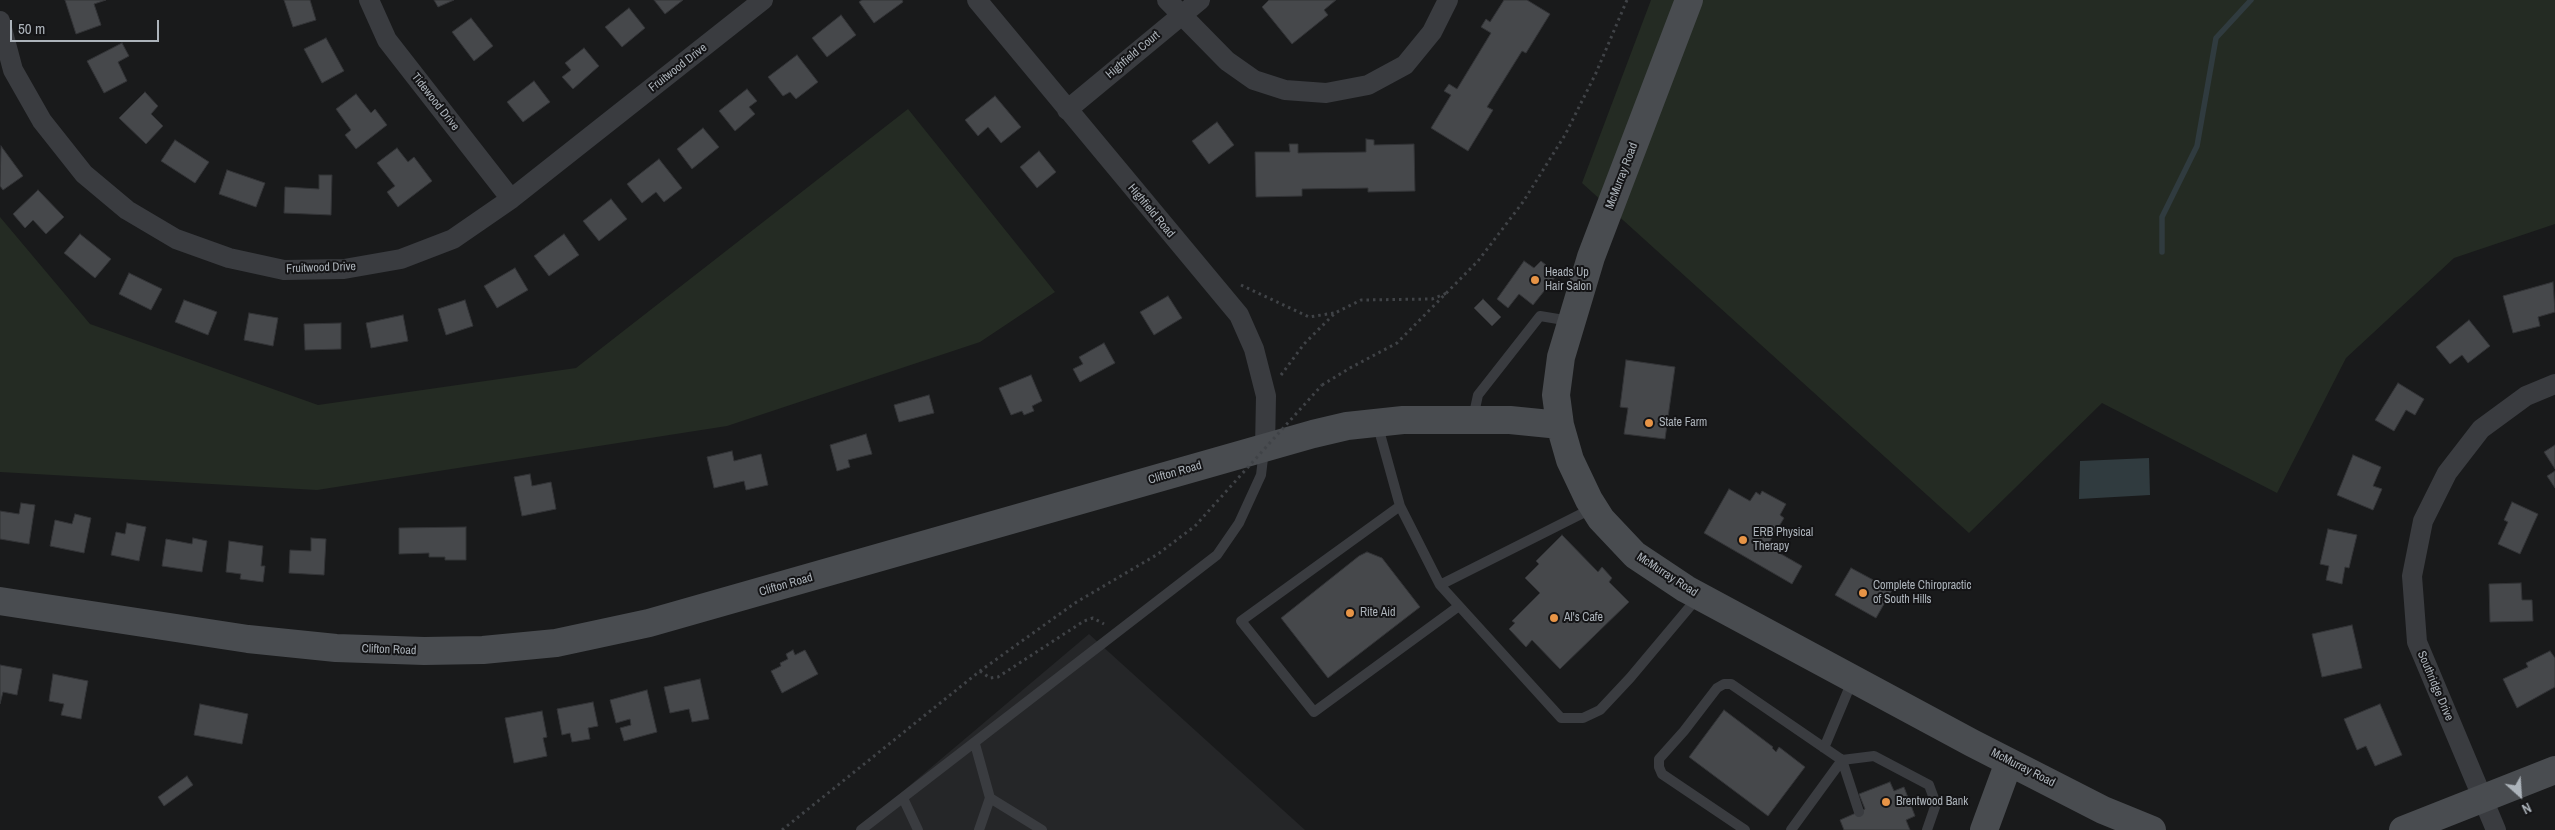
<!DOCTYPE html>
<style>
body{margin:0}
#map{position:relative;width:2555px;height:830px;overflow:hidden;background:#191a1b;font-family:"Archivo Narrow",sans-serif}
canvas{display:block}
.north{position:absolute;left:2495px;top:770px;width:50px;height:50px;-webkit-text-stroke:4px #141416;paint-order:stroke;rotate:154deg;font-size:14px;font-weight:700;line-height:20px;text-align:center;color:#acb3ba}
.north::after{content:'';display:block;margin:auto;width:18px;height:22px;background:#acb3ba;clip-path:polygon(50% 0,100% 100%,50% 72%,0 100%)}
.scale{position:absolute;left:10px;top:20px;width:149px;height:22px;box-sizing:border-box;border:2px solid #acb3ba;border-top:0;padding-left:6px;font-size:15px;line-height:18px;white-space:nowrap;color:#acb3ba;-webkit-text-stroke:4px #141416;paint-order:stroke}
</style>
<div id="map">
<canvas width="2555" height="830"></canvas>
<div class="north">N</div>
<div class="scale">50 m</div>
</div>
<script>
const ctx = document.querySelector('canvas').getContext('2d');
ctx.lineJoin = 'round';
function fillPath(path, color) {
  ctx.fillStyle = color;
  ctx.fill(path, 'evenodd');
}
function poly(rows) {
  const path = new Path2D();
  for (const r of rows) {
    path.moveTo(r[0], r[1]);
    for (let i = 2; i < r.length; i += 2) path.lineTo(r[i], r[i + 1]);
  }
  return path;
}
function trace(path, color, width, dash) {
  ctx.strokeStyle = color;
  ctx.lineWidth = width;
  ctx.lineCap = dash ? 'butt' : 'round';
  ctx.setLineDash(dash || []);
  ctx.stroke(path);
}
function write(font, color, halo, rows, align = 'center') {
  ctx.font = font + ' "Archivo Narrow",sans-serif';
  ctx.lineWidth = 4;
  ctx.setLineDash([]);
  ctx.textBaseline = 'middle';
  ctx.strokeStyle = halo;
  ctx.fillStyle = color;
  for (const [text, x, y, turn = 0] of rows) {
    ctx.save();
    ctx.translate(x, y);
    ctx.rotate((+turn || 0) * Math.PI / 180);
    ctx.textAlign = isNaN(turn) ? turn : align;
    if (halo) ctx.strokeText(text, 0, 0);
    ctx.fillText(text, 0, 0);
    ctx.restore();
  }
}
fillPath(poly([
 [1089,634,1305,830,857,830]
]), '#252628');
fillPath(poly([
 [1651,0,2555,0,2555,224,2454,258,2346,358,2277,493,2102,403,1969,533,1582,183],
 [908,109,1055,292,980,342,727,426,317,490,0,472,0,217,90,324,318,405,576,368]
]), '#242b23');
fillPath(poly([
 [2149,458,2150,495,2079,499,2080,461]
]), '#303b3f');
trace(poly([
 [2162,252,2162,217,2197,146,2216,38,2251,0]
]), '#303b3f', 5.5);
const building = poly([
 [65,0,106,0,94,4,101,25,76,34,65,0],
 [284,0,310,0,316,20,293,27,284,0],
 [434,0,454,0,438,7,434,0],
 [654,0,683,0,665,14,654,0],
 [862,0,902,0,903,2,874,23,859,2,862,0],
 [1269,0,1336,0,1324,10,1328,15,1292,44,1262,7,1269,0],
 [1504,0,1527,0,1550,14,1526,53,1522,51,1487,107,1493,110,1468,151,1431,128,1451,95,1444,91,1449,84,1457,89,1491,33,1481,27,1486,19,1490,22,1504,0],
 [629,8,645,28,622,47,605,27,629,8],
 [841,15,856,35,827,57,812,38,841,15],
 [471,18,493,46,474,61,452,32,471,18],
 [326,38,344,71,322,83,304,49,326,38],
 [122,43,129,56,118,62,127,81,104,93,87,61,122,43],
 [584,48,599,66,573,89,562,77,571,70,565,63,584,48],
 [797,55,818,82,796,99,790,92,783,96,768,77,797,55],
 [534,81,550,102,523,122,507,102,534,81],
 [747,89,757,101,749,107,755,114,735,131,719,111,747,89],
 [145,92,158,106,151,114,163,126,146,144,119,118,145,92],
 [356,94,371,113,375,109,387,125,356,149,345,135,351,130,336,109,356,94],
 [995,96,1021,127,1001,143,988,127,978,136,965,120,995,96],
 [1217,122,1234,145,1209,164,1192,141,1217,122],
 [703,128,719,147,692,169,677,149,703,128],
 [1366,139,1374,140,1374,145,1414,144,1415,191,1368,192,1368,188,1302,189,1302,196,1256,197,1255,152,1290,152,1289,144,1298,144,1298,153,1366,152,1366,139],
 [175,140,209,162,195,183,161,161,175,140],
 [1,146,23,176,3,190,0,186,1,146],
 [397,148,408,162,414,157,432,181,398,207,387,192,395,186,377,163,397,148],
 [1039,151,1056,172,1037,188,1020,167,1039,151],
 [659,159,682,188,664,202,656,192,642,203,627,184,659,159],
 [227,170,265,183,256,207,219,194,227,170],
 [319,175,332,175,331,215,284,213,285,187,319,189,319,175],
 [38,190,64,217,46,234,33,220,25,228,13,214,38,190],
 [611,199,627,219,599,241,583,221,611,199],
 [80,234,111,259,95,278,64,253,80,234],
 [564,234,579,255,549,276,534,256,564,234],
 [1524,261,1534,268,1541,261,1546,265,1544,267,1556,276,1533,305,1519,294,1508,308,1497,299,1524,261],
 [515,268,528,290,497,308,484,286,515,268],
 [129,273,162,289,151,310,119,294,129,273],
 [2553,282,2555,312,2538,317,2540,326,2513,333,2503,296,2553,282],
 [1168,296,1182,318,1154,335,1140,312,1168,296],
 [1483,299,1501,317,1492,326,1474,308,1483,299],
 [184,300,217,312,208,335,175,322,184,300],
 [465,300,473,326,446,335,438,309,465,300],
 [249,313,278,318,273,346,244,340,249,313],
 [403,315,408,341,371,348,366,323,403,315],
 [2469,320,2490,346,2468,363,2462,355,2450,364,2436,347,2469,320],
 [341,323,341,349,305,350,304,324,341,323],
 [1104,343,1115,363,1080,382,1073,369,1083,364,1079,357,1104,343],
 [1626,360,1675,367,1665,439,1624,434,1628,408,1620,407,1626,360],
 [1031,375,1042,401,1032,406,1034,411,1024,415,1022,411,1011,415,999,388,1031,375],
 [2398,383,2424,399,2415,415,2406,410,2394,431,2375,420,2398,383],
 [929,395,934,413,899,422,894,405,929,395],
 [866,434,872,454,848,460,850,467,837,471,830,445,866,434],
 [2555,445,2555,469,2544,452,2555,445],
 [732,451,734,461,761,454,768,485,746,490,744,481,714,488,707,457,732,451],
 [2353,455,2381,467,2373,486,2382,489,2373,510,2337,495,2353,455],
 [2555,471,2555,488,2547,476,2555,471],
 [530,474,532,486,551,482,556,509,522,516,514,477,530,474],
 [1729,489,1750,501,1756,492,1760,495,1762,491,1786,504,1780,515,1784,518,1767,546,1802,566,1792,584,1704,533,1729,489],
 [2512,502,2538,514,2520,554,2498,544,2508,522,2504,520,2512,502],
 [21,503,35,505,29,544,0,539,0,511,19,514,21,503],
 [75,514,91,518,84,553,50,546,55,520,72,524,75,514],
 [127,523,146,527,139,561,111,555,116,532,125,534,127,523],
 [466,527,466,560,445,560,445,557,429,557,429,553,399,554,399,528,466,527],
 [2328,529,2357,535,2349,568,2345,567,2342,584,2326,580,2329,566,2320,564,2328,529],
 [1562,535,1598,572,1602,567,1612,578,1609,582,1629,602,1560,669,1532,640,1526,647,1509,629,1515,623,1512,621,1540,593,1525,578,1539,564,1536,561,1562,535],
 [193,538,207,541,202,572,162,566,166,539,192,544,193,538],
 [311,538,326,539,324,575,289,573,290,550,311,551,311,538],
 [229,541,263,546,261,566,265,566,263,582,240,579,241,574,226,572,229,541],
 [1367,552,1382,558,1420,607,1328,678,1281,618,1359,556,1367,552],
 [1851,568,1892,590,1876,618,1835,595,1851,568],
 [2521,583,2522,600,2532,600,2533,621,2490,622,2489,584,2521,583],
 [2352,625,2362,668,2322,677,2312,634,2352,625],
 [793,650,795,655,805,650,818,674,782,693,771,671,781,666,780,663,788,659,786,654,793,650],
 [2550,651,2555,658,2555,687,2517,708,2503,679,2528,667,2526,663,2550,651],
 [0,665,22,669,17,695,3,692,0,704,0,665],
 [53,674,88,681,81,719,61,715,64,704,49,701,53,674],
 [700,679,709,719,692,722,689,709,670,713,664,687,700,679],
 [647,690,657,732,624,741,620,728,631,725,630,719,616,723,610,700,647,690],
 [593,702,598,726,588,728,590,739,572,742,570,733,562,735,557,709,593,702],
 [200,704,248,714,242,744,194,735,200,704],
 [2380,704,2402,755,2375,766,2366,746,2357,750,2344,719,2380,704],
 [1724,710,1773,747,1772,748,1776,752,1779,747,1805,767,1768,816,1689,757,1724,710],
 [542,711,547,737,543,738,547,756,514,763,505,718,542,711],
 [187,776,193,785,164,806,158,797,187,776],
 [1890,782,1894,791,1904,787,1915,816,1906,820,1910,830,1844,830,1840,820,1865,809,1859,794,1890,782]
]);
fillPath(building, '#46484b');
trace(building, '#333437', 1);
trace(poly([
 [1241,285,1309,317,1334,313],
 [1281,375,1304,344,1335,313,1361,300,1432,299,1447,293],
 [1322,385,1350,368,1397,343,1478,261,1523,202,1565,135,1596,73,1627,0],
 [980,671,990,678,998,677,1084,621,1093,618,1104,624],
 [782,830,980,671,1075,603,1158,554,1195,526]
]), '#404347', 3, [2.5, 4]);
trace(poly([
 [1473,418,1478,395,1540,316,1570,321],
 [1377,423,1400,506,1241,621,1314,712,1459,606],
 [1400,506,1440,585,1593,508],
 [1440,585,1561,718,1583,718,1600,710,1630,678,1698,597],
 [975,744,990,798,979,830],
 [1824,748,1853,679],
 [903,798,918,830],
 [990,798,1042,830],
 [861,830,1217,555,1239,523,1261,475,1264,450],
 [1745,830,1662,774,1659,767,1659,759,1684,731,1717,688,1724,684,1731,684,1842,760,1859,812],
 [1791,830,1842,760,1874,756,1929,785,1936,804,1927,830]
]), '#3a3c40', 10);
trace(poly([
 [369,0,387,40,511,199],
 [977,0,1239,315,1254,349,1266,396,1265,448],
 [1167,0,1227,61,1254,80,1285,90,1326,93,1368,85,1405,65,1432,32,1448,0],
 [0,21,13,70,42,121,84,174,127,210,176,239,229,258,284,270,344,269,401,259,453,239,511,199,763,0],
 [1067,110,1200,0],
 [2496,830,2417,642,2412,576,2423,521,2447,473,2481,429,2526,396,2555,384]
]), '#3a3c40', 20);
trace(poly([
 [1689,0,1591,257,1561,357,1556,395,1560,425,1570,460,1589,500,1601,519,1635,555,1686,589,1972,743,2103,810,2152,830],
 [0,601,248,639,336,648,424,651,483,650,556,643,649,623,1313,434,1347,426,1403,420,1510,420,1560,425],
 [1984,830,2009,762],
 [2403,830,2555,770]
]), '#494c50', 28);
trace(poly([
 [1195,526,1322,385]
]), '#404347', 3, [2.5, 4]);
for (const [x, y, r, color] of [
 [1535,280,5,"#e79446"],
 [1649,423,5,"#e79446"],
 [1743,540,5,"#e79446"],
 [1863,593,5,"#e79446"],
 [1350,613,5,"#e79446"],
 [1554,618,5,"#e79446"],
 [1886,802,5,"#e79446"]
]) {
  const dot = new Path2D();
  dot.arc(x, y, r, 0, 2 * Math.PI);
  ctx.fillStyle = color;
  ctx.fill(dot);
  trace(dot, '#141416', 2);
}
write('12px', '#acb3ba', '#141416', [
 ["Highfield Court",1133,55,-40],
 ["Fruitwood Drive",678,68,-38],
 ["Tidewood Drive",435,102,52],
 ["McMurray Road",1622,176,-69],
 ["Highfield Road",1151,211,50],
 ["Fruitwood Drive",321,268,-2],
 ["Clifton Road",1175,473,-16],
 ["McMurray Road",1667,575,33],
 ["Clifton Road",786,585,-16],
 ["Clifton Road",389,650,2],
 ["Southridge Drive",2435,686,67],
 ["McMurray Road",2023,768,27]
]);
write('12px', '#acb3ba', '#141416', [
 ["Heads Up",1545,273],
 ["Hair Salon",1545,287],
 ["State Farm",1659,423],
 ["ERB Physical",1753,533],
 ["Therapy",1753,547],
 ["Complete Chiropractic",1873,586],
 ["of South Hills",1873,600],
 ["Rite Aid",1360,613],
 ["Al's Cafe",1564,618],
 ["Brentwood Bank",1896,802]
], 'left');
</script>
